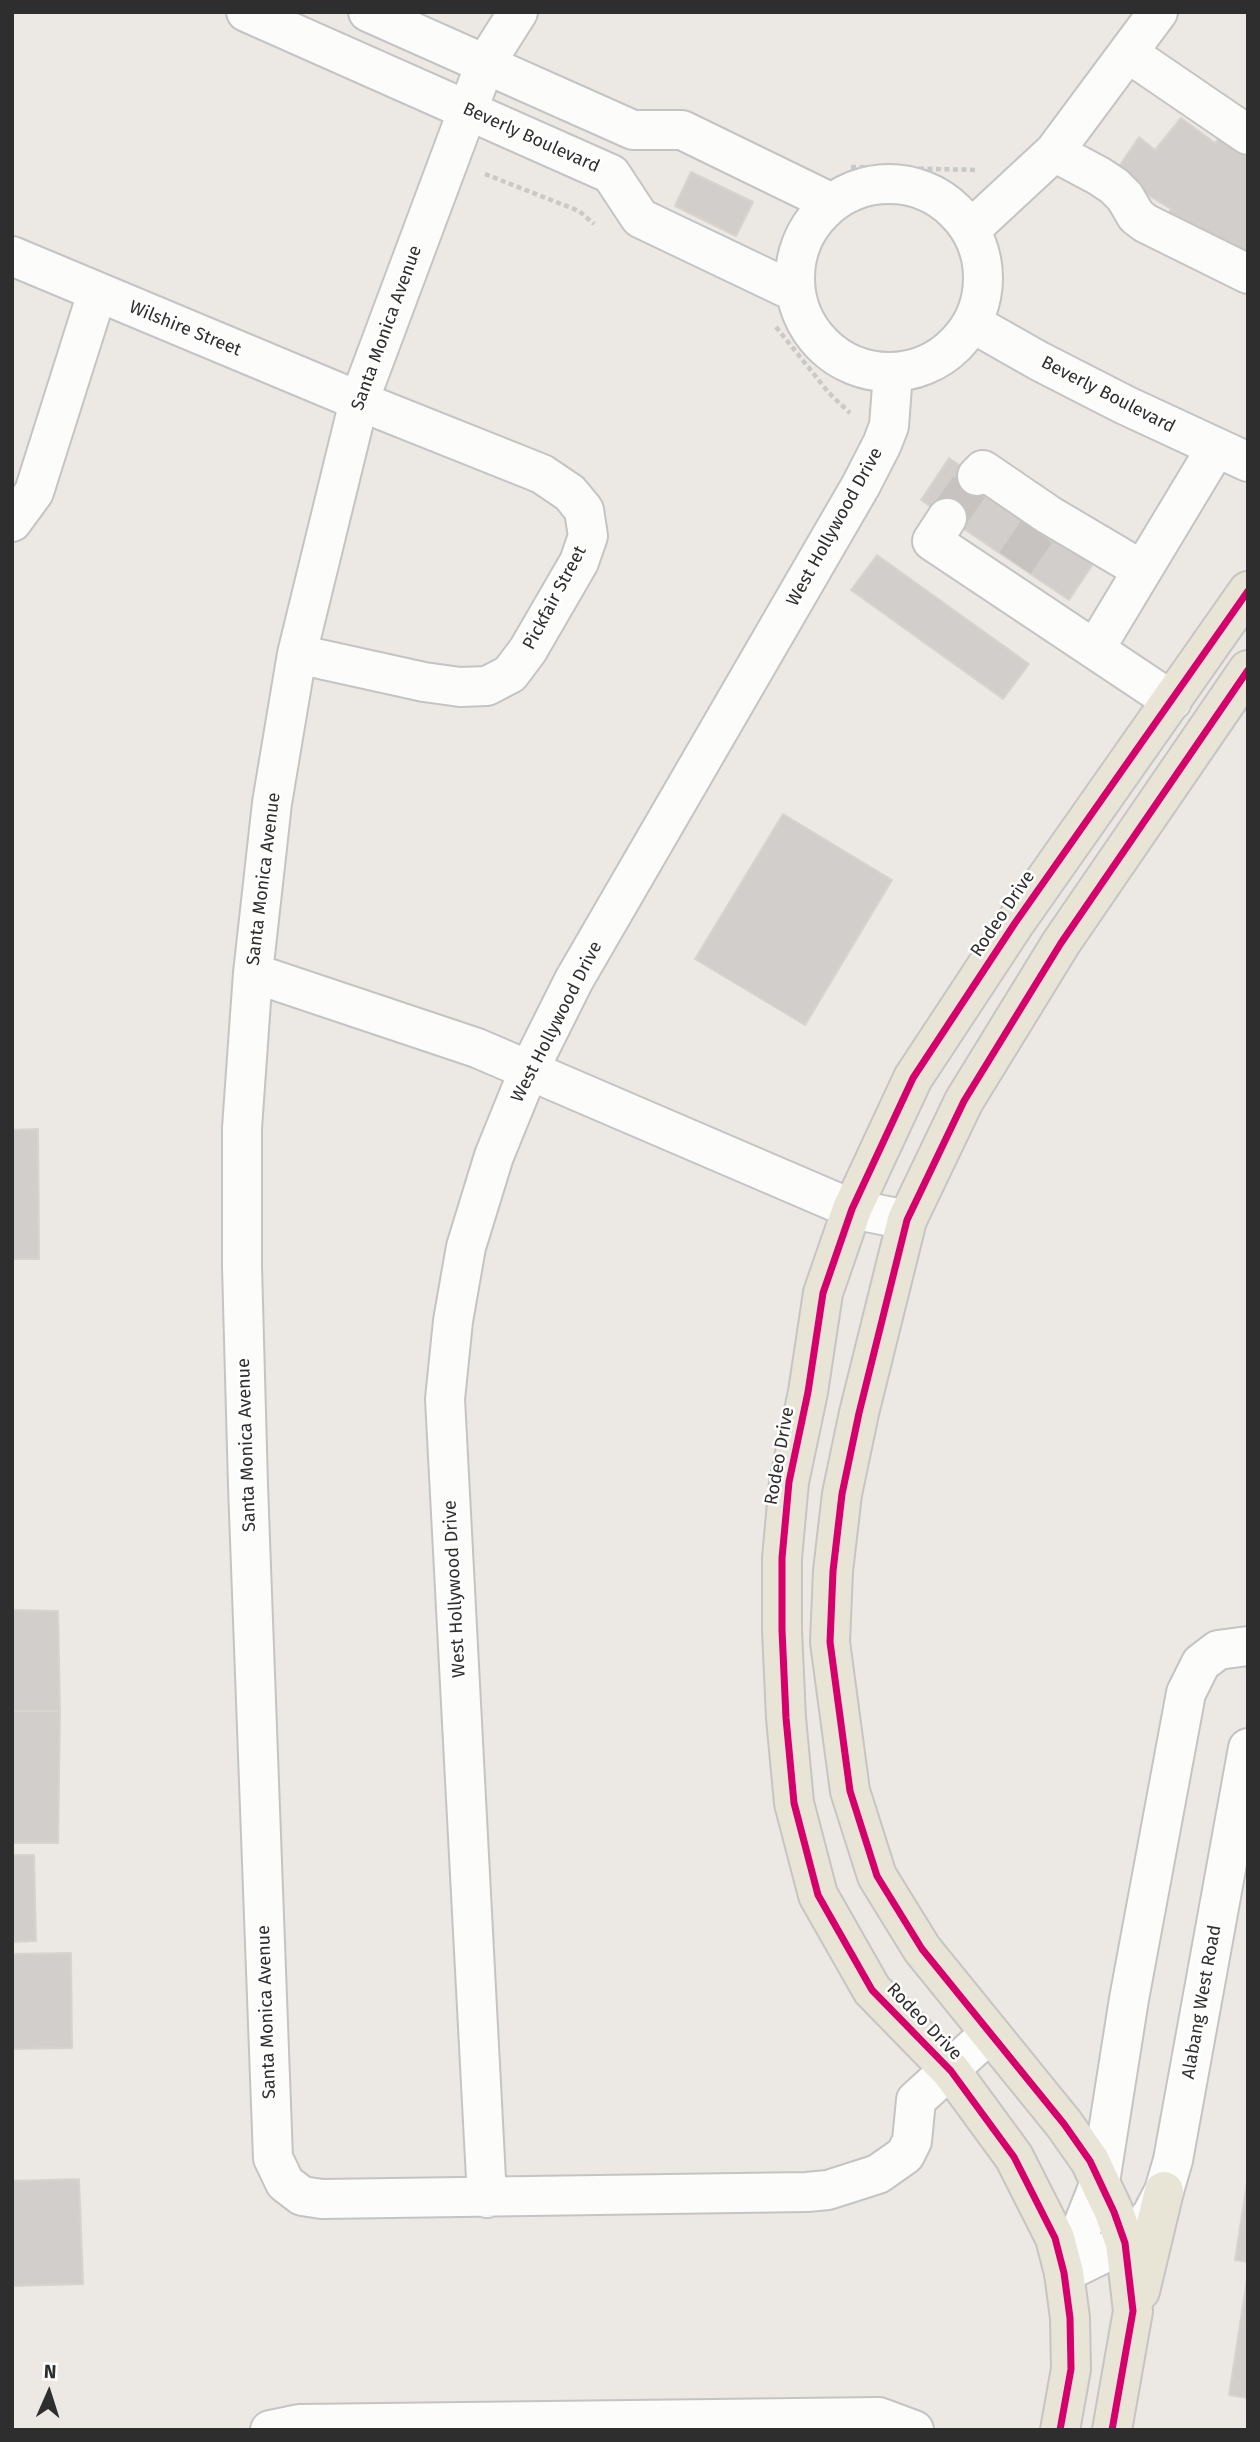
<!DOCTYPE html>
<style>
body{margin:0}
#map{position:relative;width:1260px;height:2442px;overflow:hidden;background:#ece8e4;font-family:"Fira Sans",sans-serif}
canvas{display:block}
.frame{position:absolute;inset:0;border:14px solid #2e2e2e;pointer-events:none}
.north{position:absolute;left:14px;top:2358px;width:70px;height:70px;-webkit-text-stroke:5px #fff;paint-order:stroke;rotate:3deg;font-size:19px;font-weight:700;line-height:28px;text-align:center;color:#2e2e2e}
.north::after{content:'';display:block;margin:auto;width:24px;height:32px;background:#2e2e2e;clip-path:polygon(50% 0,100% 100%,50% 72%,0 100%)}
</style>
<div id="map">
<canvas width="1260" height="2442"></canvas>
<div class="frame"></div>
<div class="north">N</div>
</div>
<script>
const ctx = document.querySelector('canvas').getContext('2d');
ctx.lineJoin = 'round';
function fillPath(path, color) {
  ctx.fillStyle = color;
  ctx.fill(path, 'evenodd');
}
function poly(rows) {
  const path = new Path2D();
  for (const r of rows) {
    if (r.length === 3) {
      path.moveTo(r[0] + r[2], r[1]);
      path.arc(r[0], r[1], r[2], 0, 2 * Math.PI);
      continue;
    }
    path.moveTo(r[0], r[1]);
    for (let i = 2; i < r.length; i += 2) path.lineTo(r[i], r[i + 1]);
  }
  return path;
}
function trace(path, color, width, dash) {
  ctx.strokeStyle = color;
  ctx.lineWidth = width;
  ctx.lineCap = dash ? 'butt' : 'round';
  ctx.setLineDash(dash || []);
  ctx.stroke(path);
}
function write(font, color, halo, rows, align = 'center') {
  ctx.font = font + ' "Fira Sans",sans-serif';
  ctx.lineWidth = 5;
  ctx.setLineDash([]);
  ctx.textBaseline = 'middle';
  ctx.strokeStyle = halo;
  ctx.fillStyle = color;
  for (const [text, x, y, turn = 0] of rows) {
    ctx.save();
    ctx.translate(x, y);
    ctx.rotate((+turn || 0) * Math.PI / 180);
    ctx.textAlign = isNaN(turn) ? turn : align;
    if (halo) ctx.strokeText(text, 0, 0);
    ctx.fillText(text, 0, 0);
    ctx.restore();
  }
}
const building = poly([
 [1181,118,1215,143,1219,138,1248,158,1248,246,1240,259,1164,220,1171,209,1122,179,1116,171,1139,137,1155,150,1181,118],
 [691,172,753,202,736,236,675,206,691,172],
 [949,458,1097,558,1069,600,921,500,949,458],
 [877,555,1029,664,1003,699,851,590,877,555],
 [783,814,892,880,805,1025,695,959,783,814],
 [38,1129,39,1259,12,1259,12,1130,38,1129],
 [12,1610,58,1611,60,1711,12,1711,12,1610],
 [12,1711,60,1711,58,1843,12,1843,12,1711],
 [12,1855,34,1855,36,1941,12,1942,12,1855],
 [71,1953,72,2048,12,2049,12,1954,71,1953],
 [1248,2176,1248,2262,1235,2260,1248,2176],
 [79,2179,83,2284,12,2286,12,2181,79,2179],
 [1248,2273,1248,2398,1229,2395,1248,2273]
]);
fillPath(building, '#d1cecb');
trace(building, '#d7d4d0', 2);
trace(poly([
 [947,518,977,476],
 [1015,563,1044,521]
]), '#c6c3c0', 38, [38, 19]);
const minor = poly([
 [246,12,611,174,640,218,795,292],
 [368,12,633,130,682,130,832,203],
 [518,12,485,64,359,401,297,654,272,803,253,973,242,1128,242,1266,248,1486,273,2158,285,2183,302,2196,322,2199,807,2192,828,2190,878,2174,905,2155,912,2141,916,2100,990,2033],
 [1128,53,1248,135],
 [1054,152,1099,176,1114,186,1125,197,1136,216,1145,223,1248,274],
 [889,278,94],
 [970,230,1054,152,1158,12],
 [12,256,359,401,542,474,570,493,584,510,588,536,579,562,528,650,510,674,487,686,460,687,424,682,297,654],
 [972,323,1039,361,1125,405,1248,462],
 [977,476,983,470,1049,515,1142,570],
 [947,518,932,541,1172,701],
 [12,522,34,492,97,293],
 [1095,649,1216,448],
 [253,973,477,1048,852,1209,907,1220],
 [487,2198,445,1399,453,1321,466,1247,494,1156,529,1070,574,980,861,485,882,444,889,426,893,373],
 [1064,2273,1100,2182,1129,1999,1186,1693,1201,1663,1218,1650,1248,1646],
 [1064,2273,1125,2243,1151,2216,1164,2191,1173,2160,1248,1748],
 [270,2430,299,2424,879,2417,914,2430]
]);
const major = poly([
 [1140,2291,1164,2191],
 [1060,2430,1071,2369,1070,2318,1064,2273,1055,2238,1014,2157,951,2071,872,1990,818,1895,794,1803,786,1718,782,1630,782,1558,789,1482,808,1392,823,1293,852,1209,913,1078,1015,923,1248,591],
 [1112,2430,1133,2311,1125,2243,1114,2212,1090,2161,1064,2124,922,1949,877,1876,850,1791,830,1642,833,1571,842,1494,859,1413,907,1220,964,1101,1061,943,1248,670]
]);
trace(minor, '#c5c4c5', 42);
trace(major, '#c6c5c4', 42);
trace(poly([
 [851,167,978,170],
 [485,174,579,211,594,224],
 [776,327,829,393,850,413]
]), '#c9c9c8', 4.5, [5, 3.5]);
trace(minor, '#fcfcfb', 38);
trace(major, '#e8e4d6', 38);
trace(poly([
 [1060,2430,1071,2369,1070,2318,1064,2273,1055,2238,1014,2157,951,2071,872,1990,818,1895,794,1803,786,1718,782,1630,782,1558,789,1482,808,1392,823,1293,852,1209,913,1078,1015,923,1248,591],
 [1112,2430,1133,2311,1125,2243,1114,2212,1090,2161,1064,2124,922,1949,877,1876,850,1791,830,1642,833,1571,842,1494,859,1413,907,1220,964,1101,1061,943,1248,670]
]), '#d6006c', 7);
write('18px', '#2e2e2e', '#fff', [
 ["Beverly Boulevard",531,138,24],
 ["Santa Monica Avenue",387,328,-70],
 ["Wilshire Street",185,329,22],
 ["Beverly Boulevard",1108,395,27],
 ["West Hollywood Drive",835,527,-61],
 ["Pickfair Street",555,598,-62],
 ["Santa Monica Avenue",264,879,-83],
 ["Rodeo Drive",1003,914,-56],
 ["West Hollywood Drive",557,1022,-63],
 ["Santa Monica Avenue",247,1445,-92],
 ["Rodeo Drive",780,1456,-80],
 ["West Hollywood Drive",455,1589,-93],
 ["Alabang West Road",1202,2002,-80],
 ["Santa Monica Avenue",267,2012,-92],
 ["Rodeo Drive",924,2022,46]
]);
</script>
